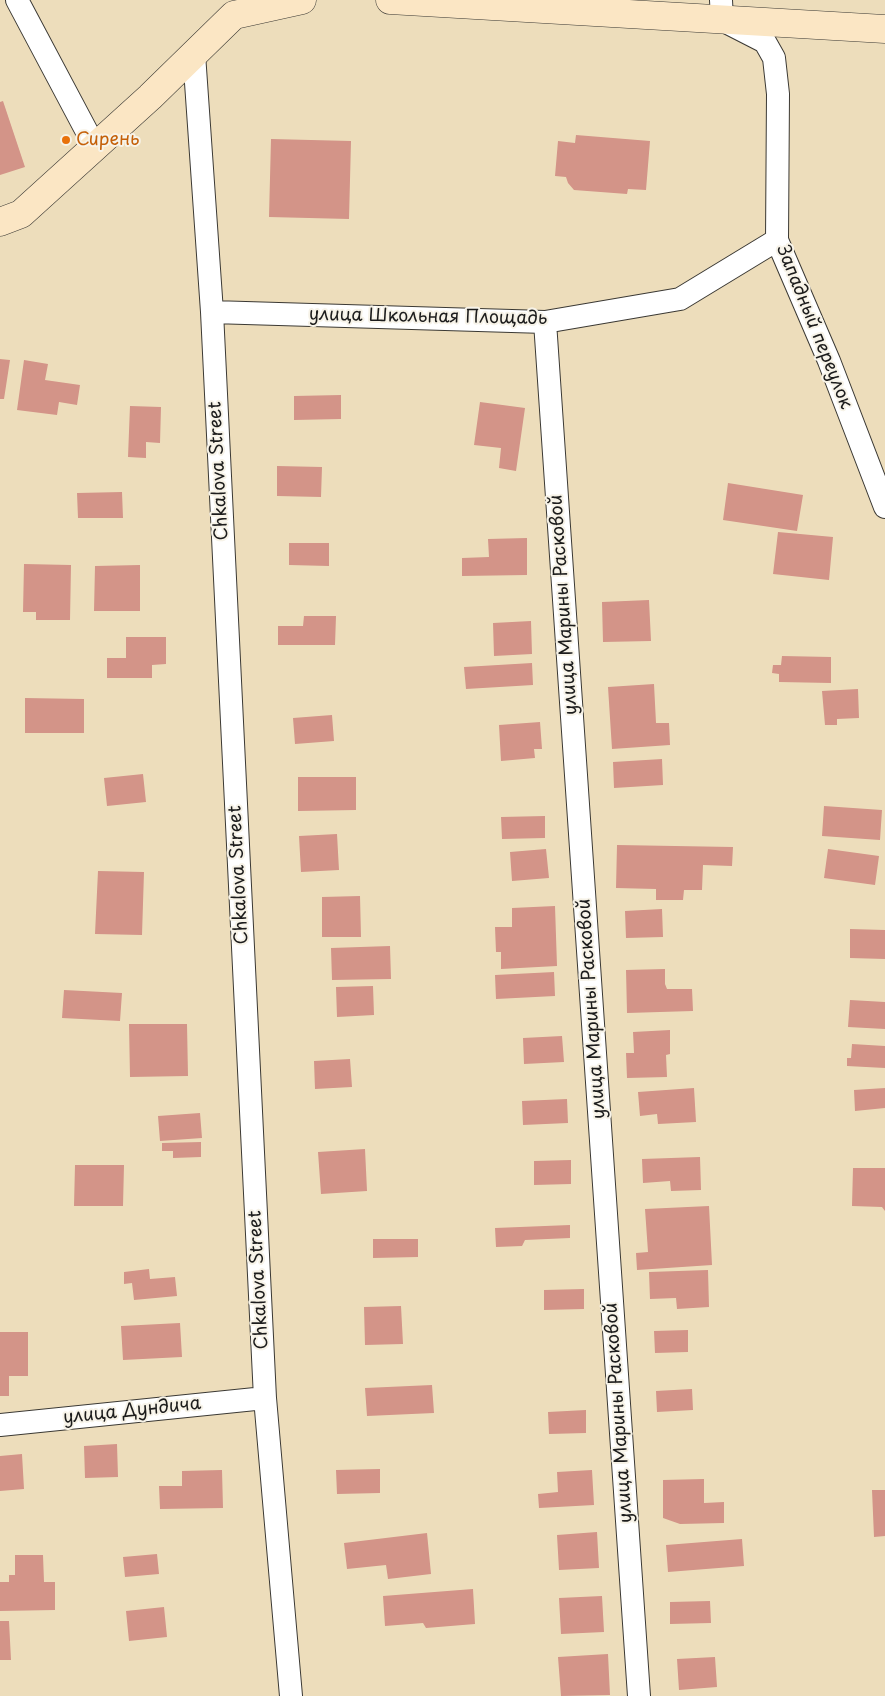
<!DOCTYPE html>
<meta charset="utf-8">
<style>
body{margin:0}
canvas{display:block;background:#edddbb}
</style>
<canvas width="885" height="1696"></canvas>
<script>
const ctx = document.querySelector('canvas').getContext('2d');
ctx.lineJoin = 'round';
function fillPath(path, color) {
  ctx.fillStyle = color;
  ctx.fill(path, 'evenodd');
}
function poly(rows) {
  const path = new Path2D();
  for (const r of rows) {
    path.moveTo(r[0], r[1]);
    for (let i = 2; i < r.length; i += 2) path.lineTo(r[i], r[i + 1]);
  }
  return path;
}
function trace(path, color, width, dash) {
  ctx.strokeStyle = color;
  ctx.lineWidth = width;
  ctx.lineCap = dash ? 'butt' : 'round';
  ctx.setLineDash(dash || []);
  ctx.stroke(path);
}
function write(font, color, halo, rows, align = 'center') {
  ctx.font = font + ' "Playpen Sans",sans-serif';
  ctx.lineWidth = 4;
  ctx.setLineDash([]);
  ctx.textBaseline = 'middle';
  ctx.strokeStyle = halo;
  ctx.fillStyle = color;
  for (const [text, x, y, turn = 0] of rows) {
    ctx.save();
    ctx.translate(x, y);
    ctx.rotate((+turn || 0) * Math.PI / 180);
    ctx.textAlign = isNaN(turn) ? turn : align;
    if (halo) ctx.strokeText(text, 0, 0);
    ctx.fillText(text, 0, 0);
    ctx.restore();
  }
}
fillPath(poly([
 [3,101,25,167,0,175,0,102],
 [576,135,650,141,646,190,628,189,627,194,574,190,568,183,566,177,555,176,558,141,575,143],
 [271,139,351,141,349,219,269,217],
 [0,359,10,360,4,399,0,399],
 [24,360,48,364,45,380,80,385,77,405,59,402,57,415,17,410],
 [341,395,341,419,294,420,294,396],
 [480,402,525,408,516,471,499,468,501,448,474,445],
 [130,406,161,407,160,443,146,442,146,458,128,457],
 [277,466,322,467,321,497,277,496],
 [728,483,803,495,797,531,723,520],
 [122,492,123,518,78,518,77,493],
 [778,532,833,537,829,580,773,574],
 [527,538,527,575,462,576,462,558,489,557,488,539],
 [289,543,329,543,329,566,289,565],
 [24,564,71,565,70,620,36,620,36,612,23,612],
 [140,565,140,611,94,611,95,566],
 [649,600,651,641,603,642,602,602],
 [304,616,336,616,335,645,278,645,278,626,303,626],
 [531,621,532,654,494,656,493,623],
 [126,637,166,637,166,664,152,665,152,678,107,678,107,658,126,658],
 [782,656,831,657,831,683,779,682,779,674,772,673,773,665,781,665],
 [532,663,533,685,466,689,464,667],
 [654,684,656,723,669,723,670,745,612,749,608,687],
 [858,689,859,718,837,719,837,725,825,725,822,691],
 [25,698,84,699,84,733,25,733],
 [332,715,334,741,295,744,293,718],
 [540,722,542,749,534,749,535,758,501,761,499,725],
 [662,759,663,785,614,788,613,762],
 [143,774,146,802,107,806,104,778],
 [298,777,356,777,356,810,298,811],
 [824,806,882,810,880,840,822,836],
 [545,816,545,838,502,839,501,817],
 [337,834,339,870,301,872,299,836],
 [617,845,733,847,732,866,703,865,702,890,684,890,683,900,656,900,656,889,616,888],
 [546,849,549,878,512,881,510,852],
 [828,849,879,856,875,885,824,878],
 [98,871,144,872,142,935,95,934],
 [360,896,361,937,322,937,322,897],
 [555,906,557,966,501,969,501,952,496,952,495,927,512,927,512,908],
 [662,909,663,937,626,938,625,911],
 [850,929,885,930,885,959,850,958],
 [390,946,391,979,332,980,331,948],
 [665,969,665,984,667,989,692,989,693,1011,627,1013,626,970],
 [554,972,555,996,496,999,495,975],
 [373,986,374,1015,337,1017,336,987],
 [64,990,122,993,120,1021,62,1018],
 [850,1000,885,1002,885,1029,848,1027],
 [129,1024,187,1024,188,1076,130,1077],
 [670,1030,670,1054,666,1055,667,1077,627,1078,626,1053,634,1053,633,1032],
 [562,1036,564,1062,524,1064,523,1038],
 [852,1044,885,1046,885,1068,847,1066,847,1058,851,1058],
 [350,1059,352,1087,315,1089,314,1061],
 [694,1088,696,1122,658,1124,657,1114,640,1116,638,1092],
 [885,1088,885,1108,855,1111,854,1090],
 [567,1099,568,1123,523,1125,522,1101],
 [200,1113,202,1138,160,1141,158,1116],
 [201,1142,201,1157,173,1158,173,1151,162,1151,162,1143],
 [365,1149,367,1191,321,1194,318,1152],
 [700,1157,701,1190,671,1191,670,1181,643,1183,642,1159],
 [571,1160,571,1184,534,1185,534,1161],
 [75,1165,124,1165,123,1206,74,1206],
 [853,1168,885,1168,885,1211,882,1207,852,1206],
 [709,1206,712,1265,637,1270,636,1253,648,1252,645,1209],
 [570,1225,570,1238,525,1240,522,1246,496,1247,495,1228],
 [373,1239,418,1239,418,1257,373,1258],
 [149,1269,150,1279,175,1277,177,1296,134,1300,132,1283,124,1284,124,1272],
 [708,1270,709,1307,677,1309,676,1298,650,1299,649,1272],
 [584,1289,584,1309,544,1310,544,1290],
 [401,1306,403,1344,365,1345,364,1307],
 [180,1323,182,1357,123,1360,121,1326],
 [688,1330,688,1352,655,1353,654,1331],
 [0,1332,28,1332,28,1376,9,1376,9,1396,0,1396],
 [432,1385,434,1413,367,1416,365,1388],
 [692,1389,693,1410,657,1412,656,1391],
 [586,1410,586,1433,549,1434,548,1412],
 [117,1444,118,1477,85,1478,84,1446],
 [22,1454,24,1489,0,1491,0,1456],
 [380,1469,380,1493,337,1494,336,1470],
 [222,1470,223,1508,160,1509,159,1486,182,1486,182,1471],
 [592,1470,594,1505,539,1508,538,1494,558,1492,557,1472],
 [704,1479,704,1503,724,1502,724,1523,680,1524,663,1518,663,1480],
 [872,1490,885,1490,885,1536,874,1537],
 [597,1532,599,1568,559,1570,557,1535],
 [427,1533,431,1574,388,1579,386,1565,347,1569,344,1543],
 [742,1539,744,1566,668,1572,666,1545],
 [157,1554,159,1574,125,1577,123,1557],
 [15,1555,43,1555,44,1582,55,1582,55,1610,0,1611,0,1582,9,1582,9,1575,15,1575],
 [473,1589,475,1624,426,1628,423,1623,385,1626,383,1596],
 [602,1596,604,1632,561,1634,559,1598],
 [710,1601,711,1623,670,1624,670,1602],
 [164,1607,167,1637,129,1641,126,1611],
 [0,1621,9,1621,11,1660,0,1660],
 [608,1654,610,1695,561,1696,558,1657],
 [715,1657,717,1687,679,1690,677,1659]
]), '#d39488');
const minor = poly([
 [17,0,95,147],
 [721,0,722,20,765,42,774,58,778,94,777,240,829,361,885,507],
 [194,54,212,312,265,1398,291,1696],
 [212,312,545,322,680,299,777,240],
 [545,322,639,1696],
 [0,1425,265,1398]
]);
const secondary = poly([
 [390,0,885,29],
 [0,222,21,214,150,97,234,15,302,0]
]);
trace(minor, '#3b3934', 24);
trace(secondary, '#3b3934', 29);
trace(minor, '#fff', 22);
trace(secondary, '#fbe6c4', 28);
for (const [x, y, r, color] of [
 [66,140,5,"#e8710a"]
]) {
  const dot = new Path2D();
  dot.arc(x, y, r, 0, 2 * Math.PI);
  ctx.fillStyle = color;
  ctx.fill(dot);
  trace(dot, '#f7f3e8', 2);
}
write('18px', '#c56008', '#f7f3e8', [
 ["Сирень",76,140]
], 'left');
write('18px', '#1c1c1c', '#f7f3e8', [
 ["улица Школьная Площадь",428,317,1],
 ["Западный переулок",814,327,68],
 ["Chkalova Street",219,471,-93],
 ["улица Марины Расковой",564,605,-94],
 ["Chkalova Street",239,875,-93],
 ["улица Марины Расковой",592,1009,-94],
 ["Chkalova Street",259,1280,-93],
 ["улица Дундича",132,1411,-6],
 ["улица Марины Расковой",619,1413,-94]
]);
</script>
